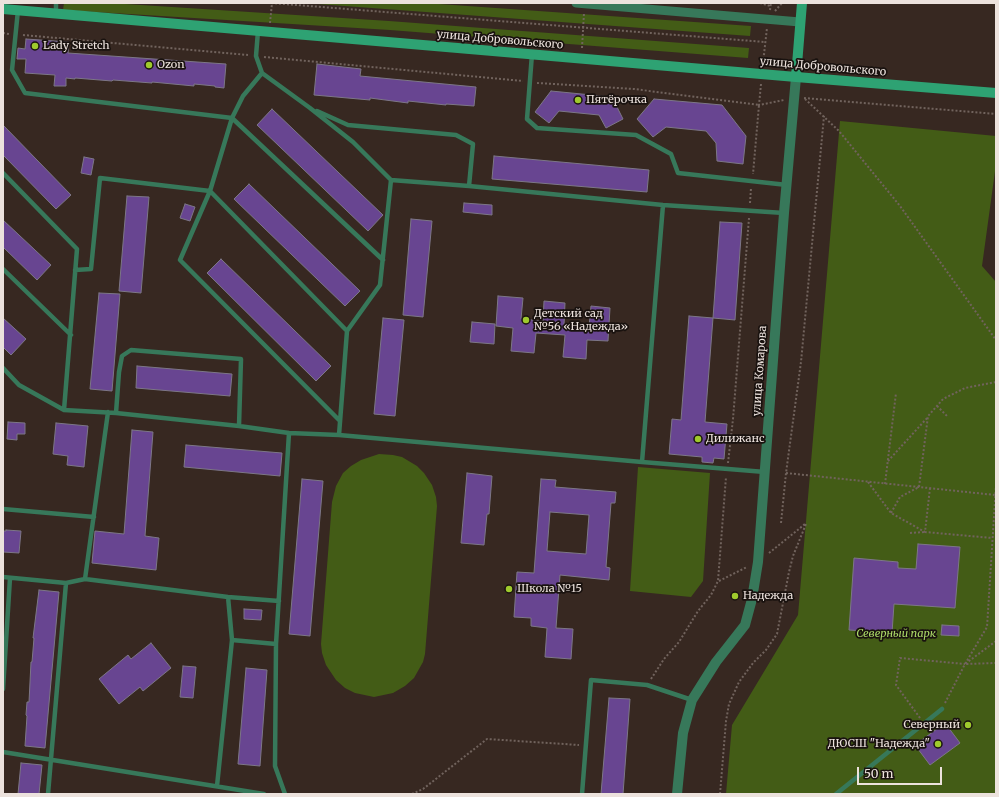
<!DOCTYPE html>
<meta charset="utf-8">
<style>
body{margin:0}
#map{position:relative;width:999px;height:797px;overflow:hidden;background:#372821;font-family:Merriweather,serif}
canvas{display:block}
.frame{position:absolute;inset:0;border:4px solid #ece2dd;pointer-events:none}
.scale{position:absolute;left:857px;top:767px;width:85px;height:18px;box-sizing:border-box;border:2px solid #ece2dd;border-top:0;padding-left:5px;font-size:12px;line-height:14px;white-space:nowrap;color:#ece2dd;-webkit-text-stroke:3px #19120f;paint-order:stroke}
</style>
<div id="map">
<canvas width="999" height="797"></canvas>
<div class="frame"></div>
<div class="scale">50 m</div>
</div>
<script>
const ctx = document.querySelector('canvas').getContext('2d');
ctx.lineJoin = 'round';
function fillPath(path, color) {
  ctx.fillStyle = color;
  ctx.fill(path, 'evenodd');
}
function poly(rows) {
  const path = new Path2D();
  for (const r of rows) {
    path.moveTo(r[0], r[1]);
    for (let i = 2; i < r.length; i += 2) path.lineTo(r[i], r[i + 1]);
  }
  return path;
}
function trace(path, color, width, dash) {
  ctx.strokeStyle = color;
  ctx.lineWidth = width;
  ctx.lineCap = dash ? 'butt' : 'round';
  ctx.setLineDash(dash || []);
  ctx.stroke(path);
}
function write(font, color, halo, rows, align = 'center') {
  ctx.font = font + ' Merriweather,serif';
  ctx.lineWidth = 3.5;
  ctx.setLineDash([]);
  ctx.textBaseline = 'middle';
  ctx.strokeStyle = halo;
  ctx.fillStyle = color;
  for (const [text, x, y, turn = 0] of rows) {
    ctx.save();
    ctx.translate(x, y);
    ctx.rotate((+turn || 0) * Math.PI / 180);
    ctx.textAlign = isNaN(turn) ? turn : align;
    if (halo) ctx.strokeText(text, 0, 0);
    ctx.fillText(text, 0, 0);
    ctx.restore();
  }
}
fillPath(poly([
 [64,3,110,3,389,21,749,48,748,58,390,30,63,10],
 [304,3,425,3,751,26,750,36],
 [840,121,996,136,996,164,982,266,996,282,996,794,726,794,732,725,798,615],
 [379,454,393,455,402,457,417,466,424,473,432,485,436,497,437,506,425,654,423,662,414,678,405,686,393,693,374,697,355,693,345,688,336,680,326,665,322,653,321,644,332,502,336,486,343,473,351,466,361,460],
 [638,467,710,473,703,581,691,597,630,591]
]), '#435c16');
const building = poly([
 [26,39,69,42,68,53,226,64,224,88,215,87,215,86,194,84,194,86,152,82,152,83,113,80,112,81,75,78,75,79,66,78,66,86,54,86,55,75,25,73,26,59,17,59,18,48,25,49,26,39],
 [317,64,361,69,360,76,476,87,474,106,446,104,446,105,408,101,408,103,370,98,370,100,314,95,317,64],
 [551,91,612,97,623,119,606,128,599,115,559,111,549,123,535,112,551,91],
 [654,99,722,105,746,136,743,164,717,161,716,143,706,131,666,127,653,137,637,119,654,99],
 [272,109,383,215,368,231,257,125,272,109],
 [3,125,71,195,56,209,3,155,3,125],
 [494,156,649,170,647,192,492,179,494,156],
 [84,157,94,159,91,175,81,173,84,157],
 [249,184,360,291,345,306,234,199,249,184],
 [127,196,149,197,141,293,119,291,127,196],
 [464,203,492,205,492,215,463,212,464,203],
 [185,204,195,207,190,221,180,218,185,204],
 [411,219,432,221,423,317,403,315,411,219],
 [3,220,51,265,37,280,3,247,3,220],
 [720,222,742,223,735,320,713,318,720,222],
 [221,259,331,366,316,381,207,273,221,259],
 [99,293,120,294,112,391,90,389,99,293],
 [498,296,523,298,521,319,543,321,544,301,565,303,564,325,589,327,591,306,610,308,608,341,587,340,586,359,563,357,565,335,536,333,534,353,511,351,513,328,496,326,498,296],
 [689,316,713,318,705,422,727,424,724,459,714,458,713,463,702,462,702,457,669,454,672,419,681,420,689,316],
 [3,318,26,339,11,355,3,347,3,318],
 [383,318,404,320,395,416,374,414,383,318],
 [472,322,495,324,494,344,470,342,472,322],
 [137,366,232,374,230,396,136,388,137,366],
 [8,422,25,423,25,434,17,434,17,440,7,439,8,422],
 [56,423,88,426,84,467,67,465,68,456,53,454,56,423],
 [132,430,153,432,145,536,159,538,156,570,92,563,95,531,124,534,132,430],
 [186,445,282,453,280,476,184,467,186,445],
 [467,473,492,476,489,514,487,514,484,545,461,543,467,473],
 [302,479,323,481,310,636,289,634,302,479],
 [541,479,556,480,555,487,616,492,615,503,611,503,606,567,610,568,609,580,560,575,556,628,573,629,571,659,545,657,547,628,531,626,531,618,514,617,517,572,534,573,541,479],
 [550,512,589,515,586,554,547,551,550,512],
 [6,530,21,531,19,553,3,552,3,531,6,531,6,530],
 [918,544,960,547,955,608,894,604,892,633,849,630,854,558,898,562,898,568,916,569,918,544],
 [39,590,59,592,45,748,25,746,27,716,26,715,27,702,29,702,31,662,32,662,34,638,33,638,39,590],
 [244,609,262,610,261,620,244,619,244,609],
 [942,625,959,626,959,636,941,635,942,625],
 [151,643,171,668,143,691,140,687,119,704,99,679,128,655,131,659,151,643],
 [183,666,196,667,193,698,180,697,183,666],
 [246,668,267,670,260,766,238,764,246,668],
 [609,698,630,699,623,794,601,794,609,698],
 [945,723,960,743,930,765,915,745,945,723],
 [21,763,42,765,39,794,18,794,21,763]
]);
fillPath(building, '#684591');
trace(building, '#7d7787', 1);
trace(poly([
 [271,3,765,42],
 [760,3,770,6],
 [770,10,771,3],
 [775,11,782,3],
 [270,23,272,3],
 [3,33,9,34],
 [23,35,248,55],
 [582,48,584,13],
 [264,57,523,81],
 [763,63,767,28],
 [537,83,634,89,759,105,753,174],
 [761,84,759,105,784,100],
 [804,98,996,114],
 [805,99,839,131,900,206,996,340],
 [750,203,751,188],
 [937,406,947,416],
 [888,461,928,417],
 [728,463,733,419,749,218],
 [786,473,995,495],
 [868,482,891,513,925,532],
 [885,484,896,393],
 [930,488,925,532,992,538],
 [891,513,900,497,919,487,928,416,943,399,965,388,996,382],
 [781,523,786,473,801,362,824,116],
 [910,533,925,532],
 [769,553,805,524],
 [719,581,747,567],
 [996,641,965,664,996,663],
 [651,679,664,659,679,642,698,611,711,595,718,581,726,477],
 [945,703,965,664,987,627,996,485],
 [920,718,896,685,900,658,965,664],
 [412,794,423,789,487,739,579,745],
 [720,794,726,721,729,704,739,682,753,663,766,650,777,634,789,572,793,556,806,524]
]), '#71635d', 2, [2, 2]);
trace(poly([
 [18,10,12,70,25,93,232,118,383,260],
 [56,13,56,3],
 [258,31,256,56,262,73,310,108,353,142,391,180,469,186,663,205,784,213],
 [532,54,527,119,537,128,636,135,671,154,678,173,787,185],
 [262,73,243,96,232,118,210,191,347,331],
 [317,111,348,125,456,135,473,144,469,186],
 [3,173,77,249,64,410],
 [3,269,71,335],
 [75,270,91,269,100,178,210,191,180,260,340,421],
 [3,368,19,385,64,410,116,413,239,426,289,433,339,435,642,462,765,472],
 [116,413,119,372,122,356,131,350,241,359,239,426],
 [339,435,347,331,380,285,391,180],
 [642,462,663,205],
 [3,509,94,517],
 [3,577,66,583,85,579,228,597,279,601],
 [85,579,108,412],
 [228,597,232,640,276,644,275,766,285,794],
 [276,644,289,433],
 [3,689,10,578],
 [3,752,264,794],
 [217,786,232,640],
 [48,794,66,583],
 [582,794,591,680,647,685,692,700],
 [836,794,942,709]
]), '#37785a', 4.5);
trace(poly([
 [576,3,800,22]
]), '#37785a', 9);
trace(poly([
 [677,794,683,733,692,700,716,662,745,625,752,599,758,562,784,213,796,77]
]), '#37785a', 10);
trace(poly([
 [3,9,796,77,996,93],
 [796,77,802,3]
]), '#2ea273', 10);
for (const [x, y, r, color] of [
 [35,46,4,"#9fca2d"],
 [149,65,4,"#9fca2d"],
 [578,100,4,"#9fca2d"],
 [526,320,4,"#9fca2d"],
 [698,439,4,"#9fca2d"],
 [509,589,4,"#9fca2d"],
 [735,596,4,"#9fca2d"],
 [968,725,4,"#9fca2d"],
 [938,744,4,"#9fca2d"]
]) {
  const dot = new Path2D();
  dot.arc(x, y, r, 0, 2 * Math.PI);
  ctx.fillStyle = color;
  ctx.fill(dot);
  trace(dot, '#19120f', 1.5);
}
write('11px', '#ece2dd', '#19120f', [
 ["улица Добровольского",500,40,5],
 ["улица Добровольского",823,67,5],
 ["улица Комарова",760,371,-86]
]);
write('11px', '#ece2dd', '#19120f', [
 ["Lady Stretch",43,46],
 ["Ozon",157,65],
 ["Пятёрочка",586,100],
 ["Детский сад",534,314],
 ["№56 «Надежда»",534,327],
 ["Дилижанс",706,439],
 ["Школа №15",517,589],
 ["Надежда",743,596],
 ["Северный",960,725,"right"],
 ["ДЮСШ \"Надежда\"",930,744,"right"]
], 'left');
write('italic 11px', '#addc68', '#19120f', [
 ["Северный парк",896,634]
]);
</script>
